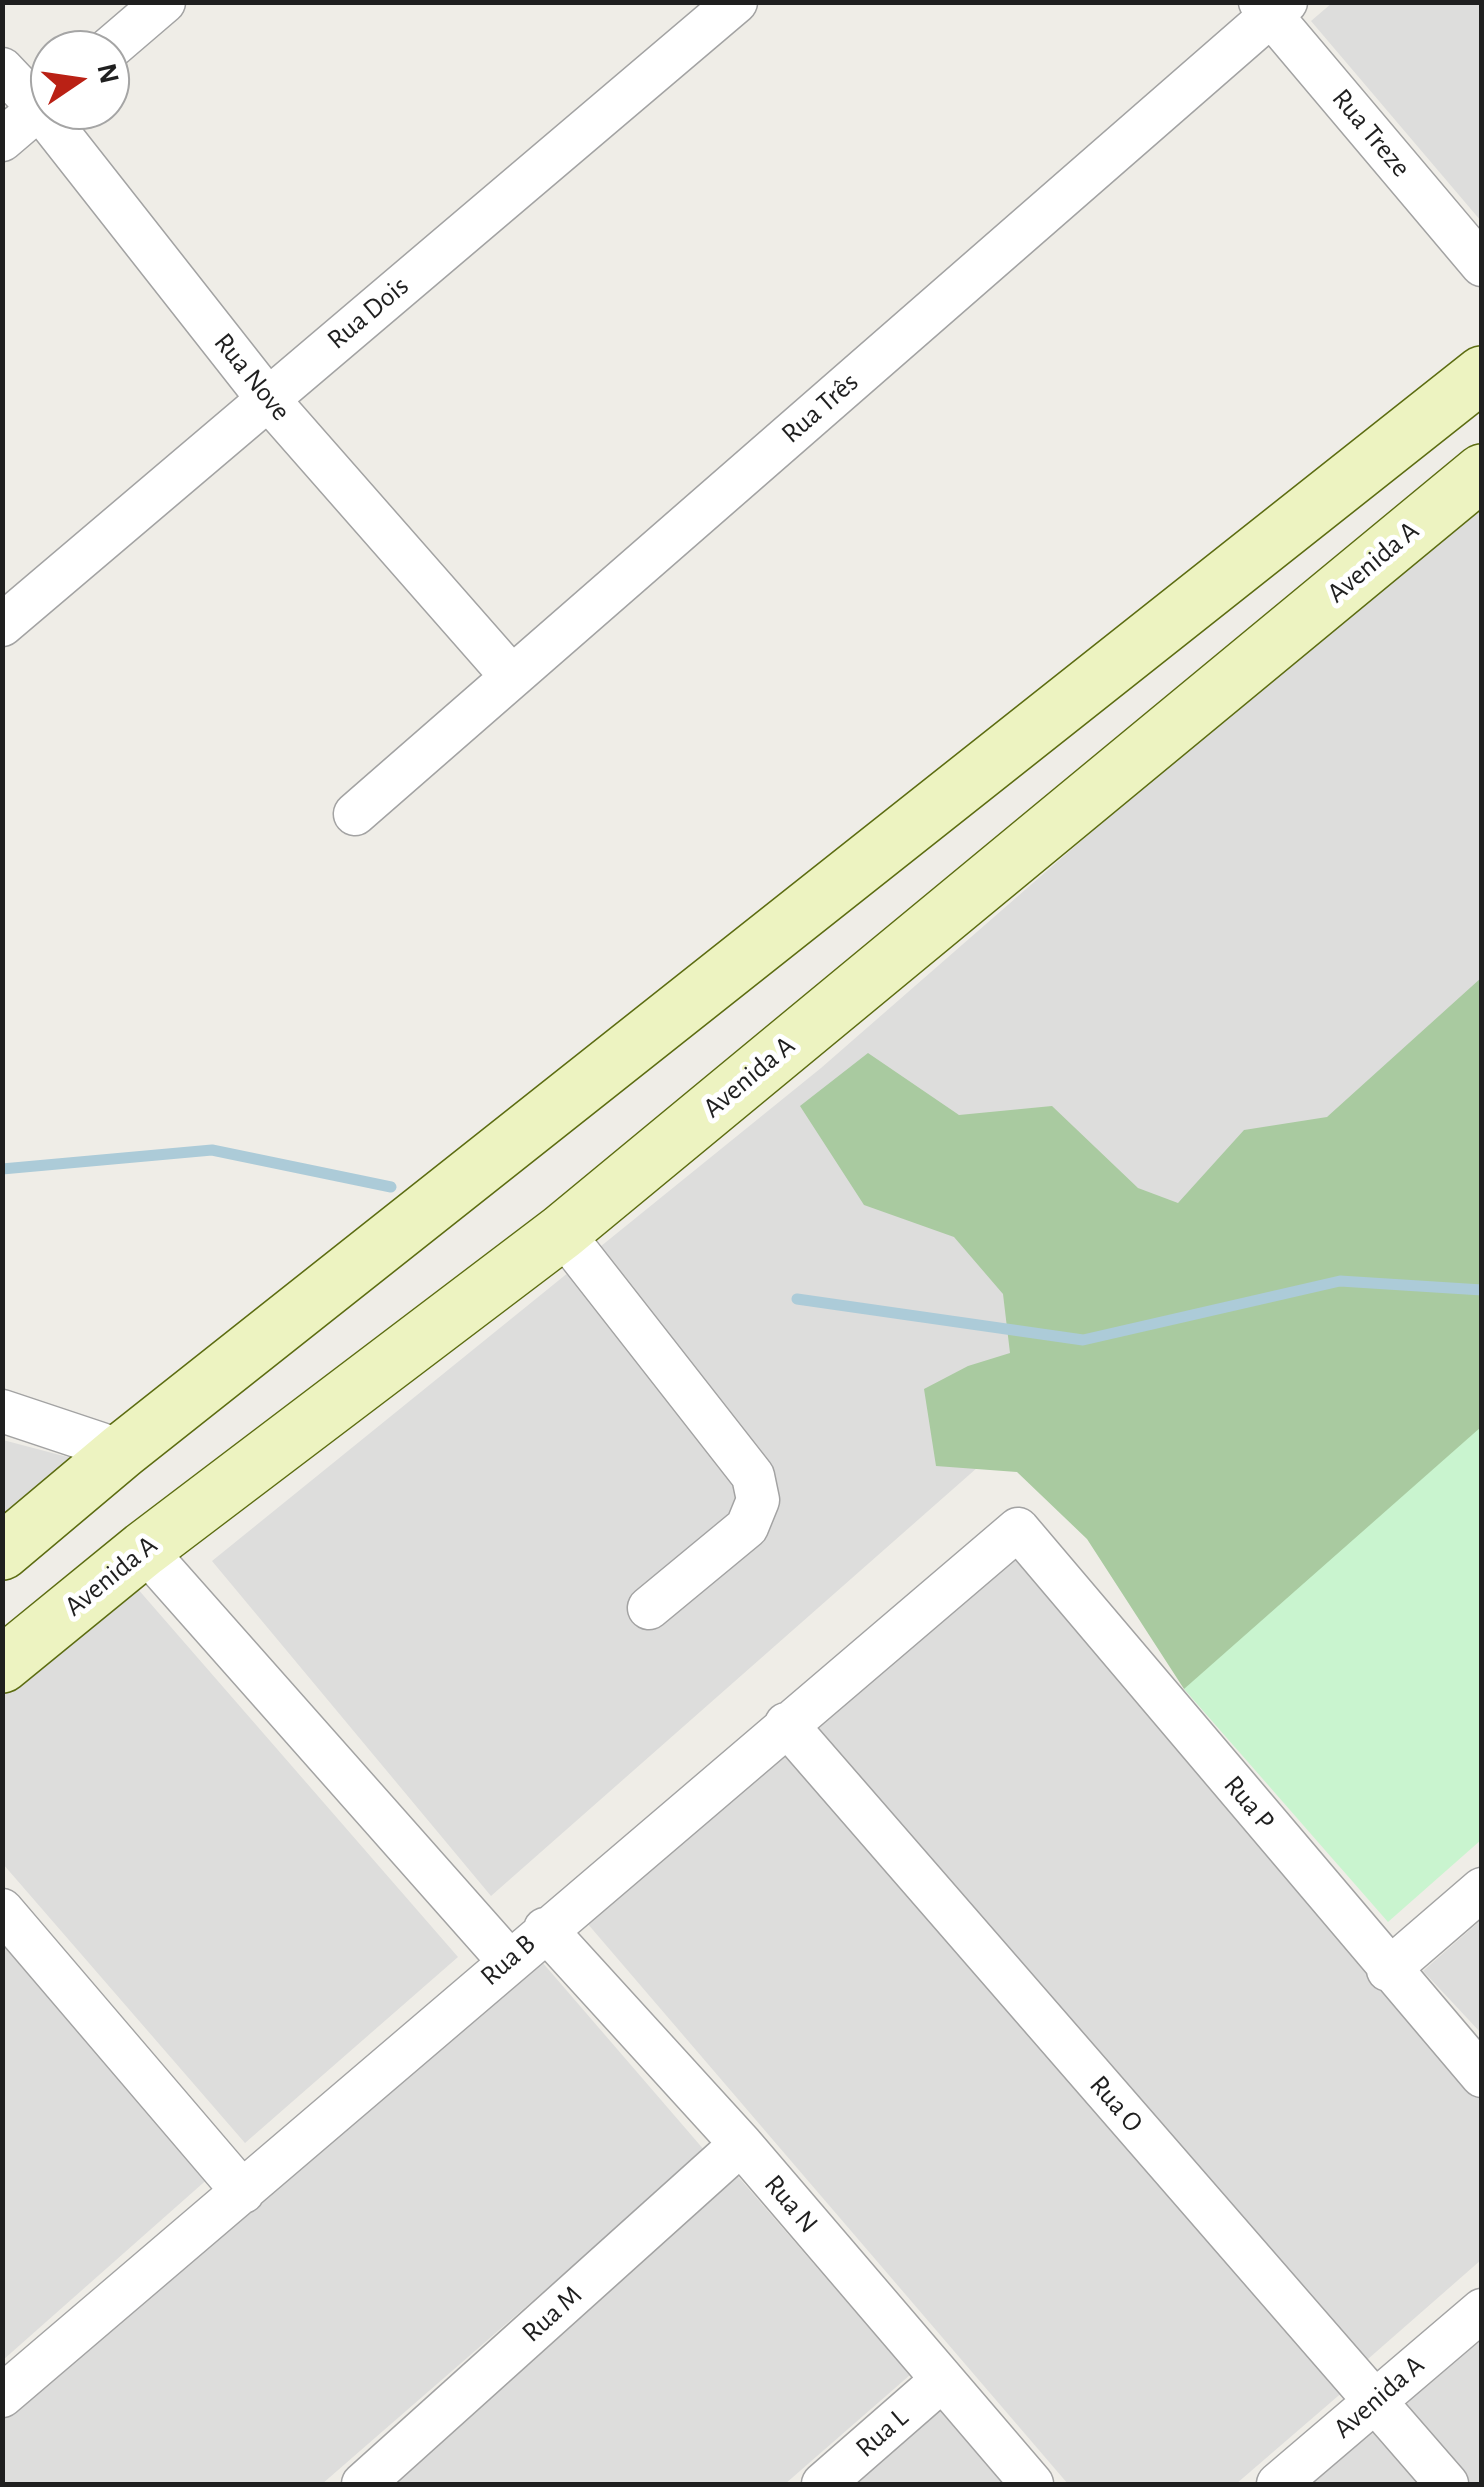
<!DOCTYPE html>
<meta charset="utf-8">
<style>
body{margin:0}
#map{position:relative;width:1484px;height:2487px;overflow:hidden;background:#efede7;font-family:"Alegreya Sans",sans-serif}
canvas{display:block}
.frame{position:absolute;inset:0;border:5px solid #1f1f1f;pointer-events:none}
.north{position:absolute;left:30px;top:30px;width:100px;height:100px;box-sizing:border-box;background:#fff;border:2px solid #a5a5a5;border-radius:50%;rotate:77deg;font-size:28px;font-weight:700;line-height:40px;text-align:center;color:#1f1f1f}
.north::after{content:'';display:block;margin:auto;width:35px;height:45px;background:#ba2115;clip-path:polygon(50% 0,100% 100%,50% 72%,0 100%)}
</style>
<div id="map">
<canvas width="1484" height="2487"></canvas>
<div class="frame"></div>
<div class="north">N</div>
</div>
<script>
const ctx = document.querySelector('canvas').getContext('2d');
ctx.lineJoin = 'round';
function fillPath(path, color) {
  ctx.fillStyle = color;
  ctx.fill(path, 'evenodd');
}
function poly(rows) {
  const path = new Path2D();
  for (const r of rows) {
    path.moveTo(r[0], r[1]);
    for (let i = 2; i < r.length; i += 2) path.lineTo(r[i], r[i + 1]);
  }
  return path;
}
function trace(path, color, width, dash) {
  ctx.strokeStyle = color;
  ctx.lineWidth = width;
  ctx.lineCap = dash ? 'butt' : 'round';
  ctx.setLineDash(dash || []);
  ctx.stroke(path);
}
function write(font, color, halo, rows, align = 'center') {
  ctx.font = font + ' "Alegreya Sans",sans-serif';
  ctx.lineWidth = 10;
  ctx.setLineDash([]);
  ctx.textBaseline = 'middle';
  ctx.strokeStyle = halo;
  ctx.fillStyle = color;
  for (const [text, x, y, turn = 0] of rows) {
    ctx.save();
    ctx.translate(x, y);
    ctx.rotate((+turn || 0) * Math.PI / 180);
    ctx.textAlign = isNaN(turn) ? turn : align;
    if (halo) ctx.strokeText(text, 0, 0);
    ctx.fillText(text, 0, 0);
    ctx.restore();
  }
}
fillPath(poly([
 [1332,3,1481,3,1481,221,1311,21],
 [1481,492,1481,1024,491,1896,212,1561,821,1068],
 [3,1440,75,1459,3,1517],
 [1006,1535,1481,2090,1481,2260,1360,2366,800,1714],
 [130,1580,458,1957,245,2143,3,1864,2,1692],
 [786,1737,1345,2390,1236,2484,1068,2484,581,1916],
 [1481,1920,1481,2033,1423,1971],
 [2,1936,211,2176,3,2360,2,2360],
 [530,1948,705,2151,322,2484,3,2484,2,2409],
 [735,2173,910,2375,785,2484,378,2484],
 [1481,2334,1481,2484,1469,2484,1400,2406],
 [940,2402,1011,2484,845,2484],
 [1367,2426,1418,2484,1300,2484]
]), '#dddddc');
fillPath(poly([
 [1481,978,1481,1531,1243,1719,1184,1689,1087,1539,1017,1472,936,1466,924,1389,968,1366,1010,1353,1003,1294,954,1237,864,1205,800,1106,868,1053,959,1115,1052,1106,1138,1188,1178,1203,1244,1130,1327,1117]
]), '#a9caa0');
fillPath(poly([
 [1481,1427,1481,1840,1388,1922,1184,1689]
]), '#c9f4cf');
trace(poly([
 [2,1169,212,1150,391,1187],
 [797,1299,1083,1340,1340,1281,1482,1290]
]), '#accbd8', 11);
const street = poly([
 [1260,2,1482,265],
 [108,50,164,2],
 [2,69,39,108,267,398,512,677],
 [2,140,50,99],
 [2,625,736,2],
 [355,814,1286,2],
 [562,1232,753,1476,758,1500,747,1527,649,1608],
 [2,1411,122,1451],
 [144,1549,508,1960],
 [786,1724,1447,2484],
 [2,1910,243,2192],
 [545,1929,741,2144,1032,2484],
 [1388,1970,1482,1889],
 [2,2396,1018,1529,1482,2076],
 [363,2484,741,2144],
 [823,2484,941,2381],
 [1278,2484,1482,2310]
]);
const secondary = poly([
 [2,1552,122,1451,1482,374],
 [2,1665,144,1549,562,1232,1482,472]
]);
trace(street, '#a3a3a3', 45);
trace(secondary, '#5c6c11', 58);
trace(street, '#fff', 42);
trace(secondary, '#edf3c1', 55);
write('28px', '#1f1f1f', '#fff', [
 ["Rua Treze",1371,133,50],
 ["Rua Dois",368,313,-40],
 ["Rua Nove",252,377,51],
 ["Rua Três",820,408,-41],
 ["Avenida A",1373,562,-40],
 ["Avenida A",749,1077,-40],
 ["Avenida A",111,1576,-39],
 ["Rua P",1249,1803,50],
 ["Rua B",508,1960,-41],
 ["Rua O",1116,2104,49],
 ["Rua N",791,2204,50],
 ["Rua M",552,2314,-42],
 ["Avenida A",1379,2397,-41],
 ["Rua L",882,2433,-41]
]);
</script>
